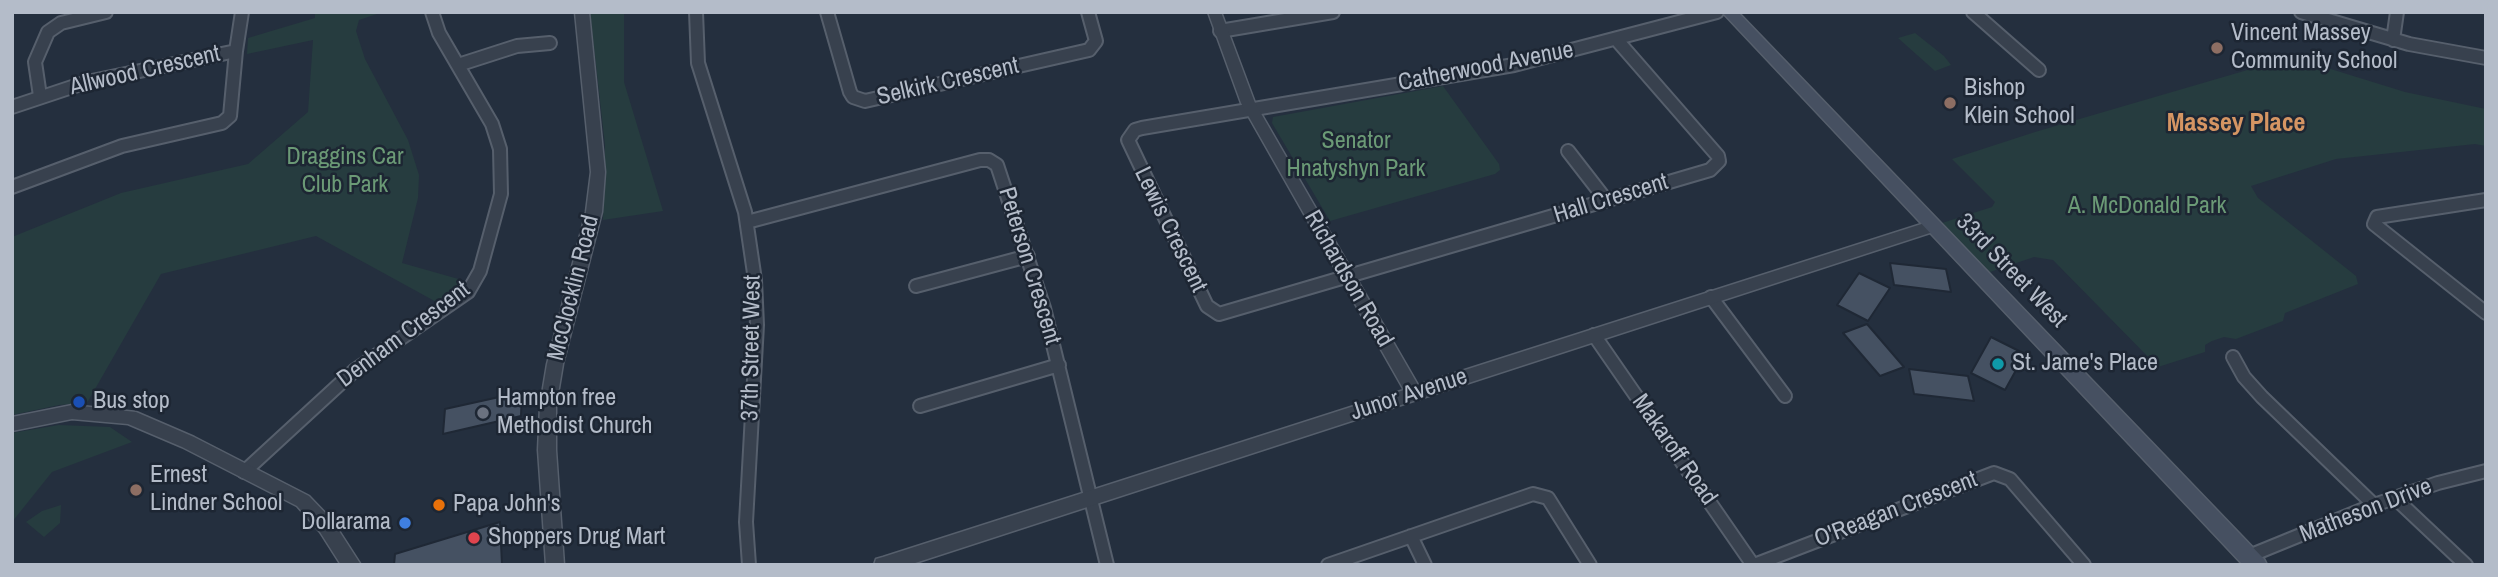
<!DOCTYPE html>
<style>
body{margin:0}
#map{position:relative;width:2498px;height:577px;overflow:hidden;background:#242f3e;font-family:"Archivo Narrow",sans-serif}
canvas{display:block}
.frame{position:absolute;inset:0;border:14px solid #b4bcc9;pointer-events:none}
</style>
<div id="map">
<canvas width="2498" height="577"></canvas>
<div class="frame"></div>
</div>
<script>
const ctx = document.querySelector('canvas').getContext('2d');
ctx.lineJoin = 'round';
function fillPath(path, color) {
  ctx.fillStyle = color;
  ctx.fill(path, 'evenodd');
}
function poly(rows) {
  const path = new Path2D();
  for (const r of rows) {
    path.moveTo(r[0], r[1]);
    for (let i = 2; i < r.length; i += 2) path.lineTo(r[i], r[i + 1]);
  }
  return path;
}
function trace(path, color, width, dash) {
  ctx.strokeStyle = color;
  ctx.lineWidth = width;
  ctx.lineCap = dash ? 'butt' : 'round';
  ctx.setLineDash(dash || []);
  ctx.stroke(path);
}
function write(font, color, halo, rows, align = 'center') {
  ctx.font = font + ' "Archivo Narrow",sans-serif';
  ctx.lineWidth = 5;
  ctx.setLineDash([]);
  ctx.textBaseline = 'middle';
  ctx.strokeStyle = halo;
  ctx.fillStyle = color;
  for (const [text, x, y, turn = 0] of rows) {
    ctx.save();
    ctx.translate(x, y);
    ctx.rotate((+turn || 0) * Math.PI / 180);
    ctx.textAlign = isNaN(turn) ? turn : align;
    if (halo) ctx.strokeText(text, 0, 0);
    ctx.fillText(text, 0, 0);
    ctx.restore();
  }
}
fillPath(poly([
 [315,12,383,12,359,20,356,31,365,59,408,140,419,175,418,198,402,263,462,280,440,304,316,236,161,274,87,403,59,405,12,415,12,237,121,193,248,164,308,112,313,40,247,54,248,38,315,18],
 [590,12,624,12,624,82,663,211,603,220,605,145],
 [1915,33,1944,56,1951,65,1935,71,1898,38],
 [2292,57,2405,92,2486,109,2486,146,2475,144,2336,159,2251,186,2258,198,2356,276,2358,284,2285,313,2283,321,2236,339,2224,337,2212,341,2205,345,2205,352,2158,367,2053,260,2034,257,1990,272,1942,223,1992,207,1995,202,1952,159,2035,132],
 [1443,86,1499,164,1500,170,1495,174,1330,221,1272,123,1273,117],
 [59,425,110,427,132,442,52,472,12,522,12,433],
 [61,505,60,523,44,537,26,522,42,511]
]), '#263c3f');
const building = poly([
 [1890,263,1946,269,1951,292,1894,285,1890,263],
 [1859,273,1890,288,1868,321,1837,305,1859,273],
 [1867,324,1904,367,1880,376,1843,333,1867,324],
 [1991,337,2025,354,2005,390,1971,373,1991,337],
 [1909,369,1968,376,1974,401,1914,394,1909,369],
 [522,392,521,416,443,434,445,409,522,392],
 [500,522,502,565,394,565,395,554,500,522]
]);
fillPath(building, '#455162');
trace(building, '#1f2835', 2);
const minor = poly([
 [696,12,698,63,745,212,755,280,757,325,746,522,749,565],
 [827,12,850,92,853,97,865,101,1089,50,1096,41,1088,12],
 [1973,12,2039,70],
 [2301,12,2409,44,2486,58],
 [1220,31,1333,12],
 [1616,39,1718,156,1719,161,1710,170,1219,314,1207,306,1128,140,1135,130,1142,128,1514,65,1717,12],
 [2393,40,2397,12],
 [236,51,242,12],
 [458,65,517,46,550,43],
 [40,96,35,62,48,32,61,23,106,12],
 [12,107,87,82,236,51,230,116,222,123,122,146,12,187],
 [1568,151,1606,200],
 [2486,200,2377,217,2374,224,2486,313],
 [747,222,980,160,989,160,997,165,1044,308,1107,565],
 [916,286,1028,256],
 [1711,297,1785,396],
 [1594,335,1753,565],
 [2233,357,2244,377,2262,397,2374,505],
 [920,406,1059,365],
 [244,472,355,370,468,292,480,271,501,194,500,149,492,124,439,33,432,12],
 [2395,498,2466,565],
 [1411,536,1425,565],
 [2249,556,2374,505,2438,483,2486,471],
 [1328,565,1533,494,1548,498,1590,565],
 [1754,565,1994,473,2010,479,2084,565]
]);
const tertiary = poly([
 [575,12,589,12,605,172,602,212,563,364,556,406,556,450,564,565,546,565,538,450,540,406,547,364,586,212,591,172,575,12],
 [1208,12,1221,12,1255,103,1418,385,1934,220,1942,226,1939,230,909,565,874,565,876,559,883,557,1404,390,1241,103,1208,12],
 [72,405,136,412,194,437,309,496,332,520,361,565,341,565,320,532,297,506,182,447,128,424,72,419,12,431,12,417,72,405]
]);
const secondary = poly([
 [1722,12,1738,12,2264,559,2267,565,2243,565,1722,12]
]);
trace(minor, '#565f6c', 16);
trace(tertiary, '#565f6c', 3);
trace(secondary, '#565f6c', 3);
trace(minor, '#38414e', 12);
fillPath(tertiary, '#38414e');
fillPath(secondary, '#465061');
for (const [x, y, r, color] of [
 [2217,48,7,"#8d6e63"],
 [1950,103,7,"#8d6e63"],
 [1998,364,7,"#0f9aa8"],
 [79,402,7,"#1a4fb4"],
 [483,413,7,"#6b7280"],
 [136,490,7,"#8d6e63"],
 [439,505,7,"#e8710a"],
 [405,523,7,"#3f7fe0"],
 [474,538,7,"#e0444e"]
]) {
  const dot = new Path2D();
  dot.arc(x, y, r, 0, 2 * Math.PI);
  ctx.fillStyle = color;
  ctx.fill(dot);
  trace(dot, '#1d2633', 2.5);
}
write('24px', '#b4bcc9', '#1d2633', [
 ["Vincent Massey",2231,34],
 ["Community School",2231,62],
 ["Bishop",1964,89],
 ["Klein School",1964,117],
 ["St. Jame's Place",2012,364],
 ["Hampton free",497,399],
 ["Methodist Church",497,427],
 ["Bus stop",93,402],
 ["Ernest",150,476],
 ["Lindner School",150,504],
 ["Papa John's",453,505],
 ["Dollarama",391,523,"right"],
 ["Shoppers Drug Mart",488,538]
], 'left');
write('24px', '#b4bcc9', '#1d2633', [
 ["Catherwood Avenue",1486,67,-11],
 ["Allwood Crescent",145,71,-13],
 ["Selkirk Crescent",948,82,-13],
 ["Hall Crescent",1611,199,-17],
 ["Lewis Crescent",1170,230,64],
 ["Peterson Crescent",1029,266,73],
 ["33rd Street West",2011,271,46],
 ["Richardson Road",1348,279,60],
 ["McClocklin Road",574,288,-76],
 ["Denham Crescent",404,335,-37],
 ["37th Street West",752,348,-89],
 ["Junor Avenue",1409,395,-18],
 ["Makaroff Road",1674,450,55],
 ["O'Reagan Crescent",1896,510,-21],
 ["Matheson Drive",2366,511,-21]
]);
write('24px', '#6b9a76', '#1d2633', [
 ["Senator",1356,142],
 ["Hnatyshyn Park",1356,170],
 ["Draggins Car",345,158],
 ["Club Park",345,186],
 ["A. McDonald Park",2147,207]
]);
write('bold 26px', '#d59563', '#1d2633', [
 ["Massey Place",2236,124]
]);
</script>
